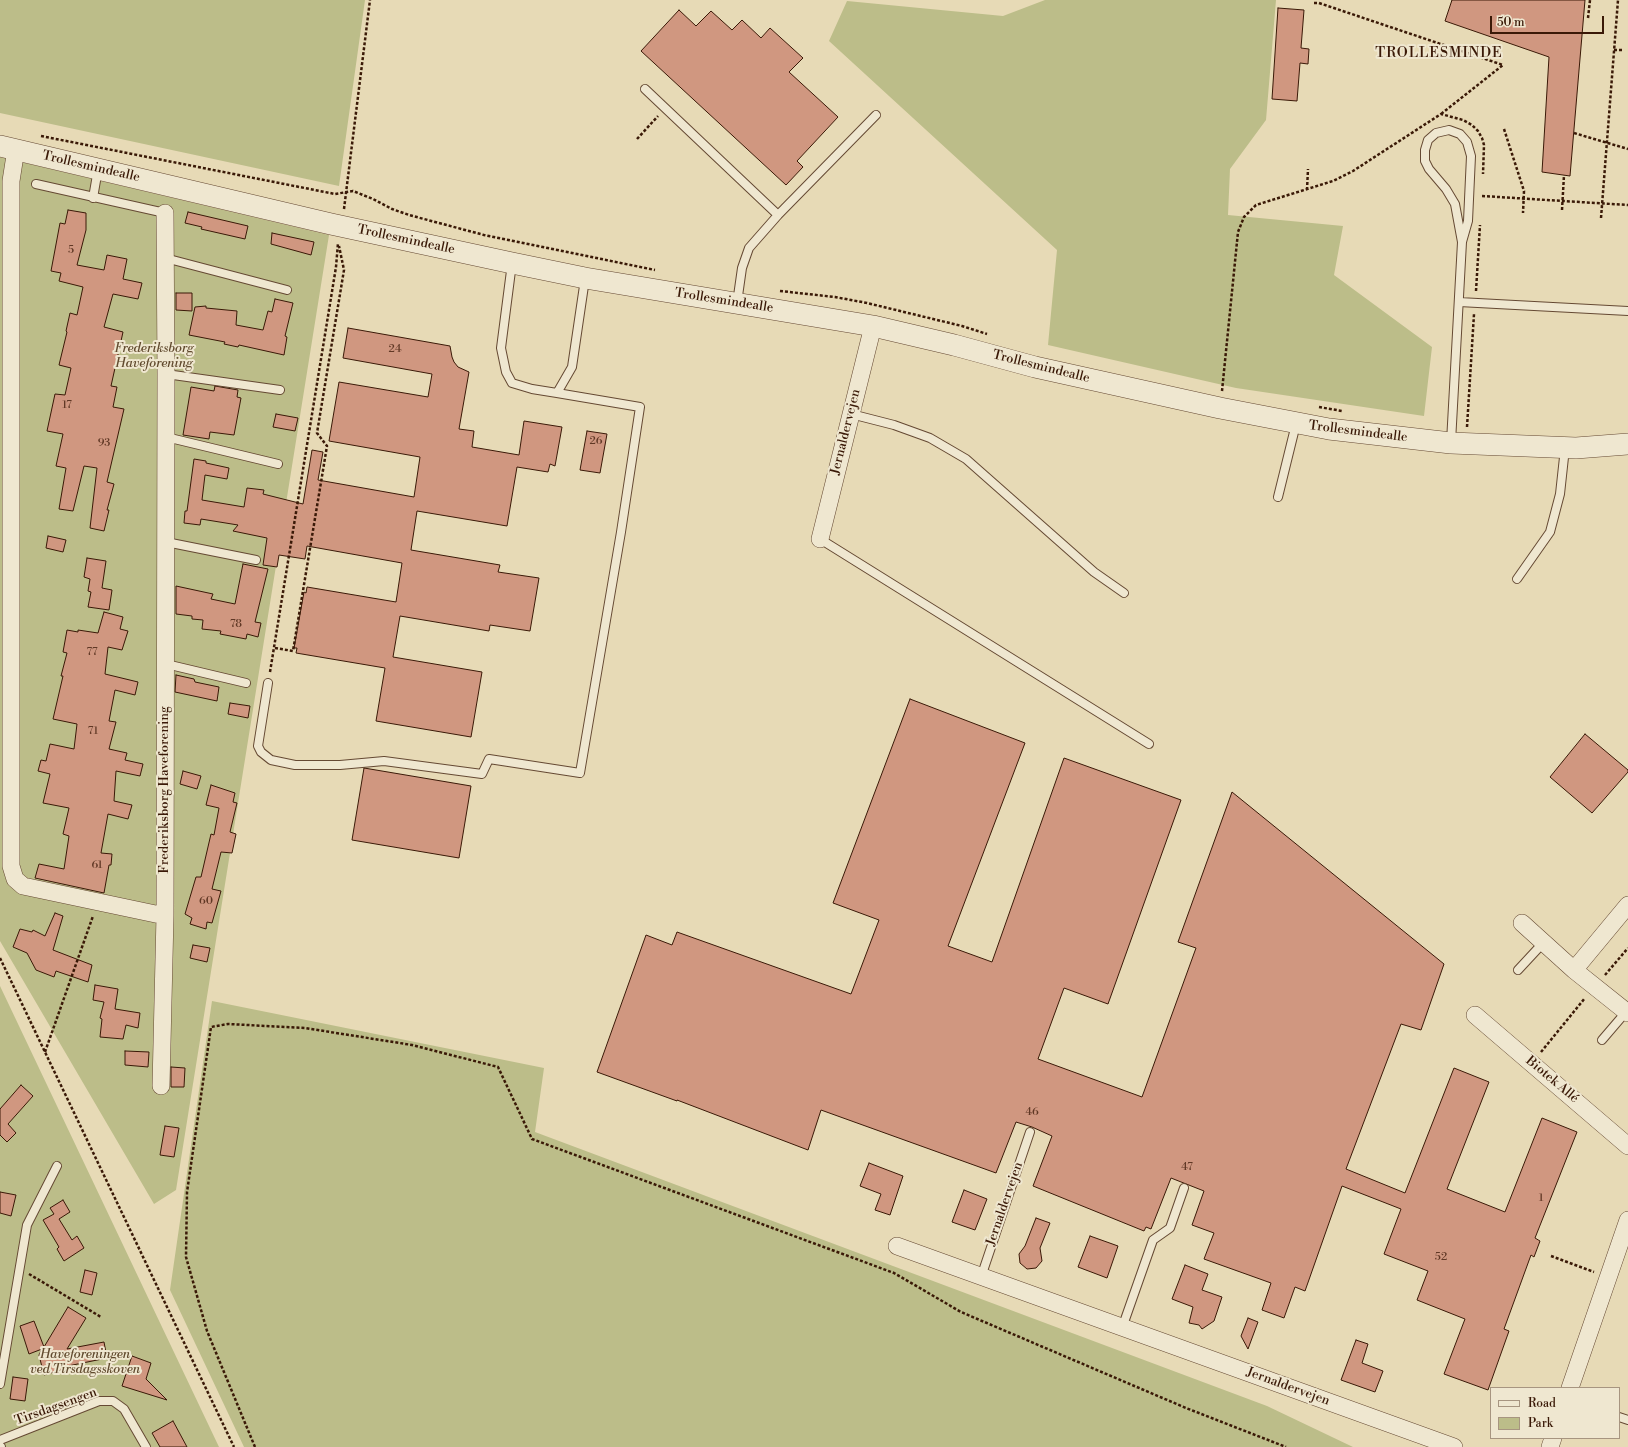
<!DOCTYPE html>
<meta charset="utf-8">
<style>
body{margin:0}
#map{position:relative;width:1628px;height:1447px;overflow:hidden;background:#e7dab6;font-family:"Libre Bodoni",serif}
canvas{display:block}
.legend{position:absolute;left:1490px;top:1387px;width:130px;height:52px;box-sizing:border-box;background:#efe7d0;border:1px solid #a79580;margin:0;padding:5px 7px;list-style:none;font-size:12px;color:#3a1907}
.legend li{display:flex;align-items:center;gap:8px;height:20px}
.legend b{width:20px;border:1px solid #a79580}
.scale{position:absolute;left:1490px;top:16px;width:114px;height:18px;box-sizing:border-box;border:2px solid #3a1907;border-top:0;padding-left:5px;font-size:12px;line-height:14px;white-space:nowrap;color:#3a1907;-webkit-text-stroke:3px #efe7d0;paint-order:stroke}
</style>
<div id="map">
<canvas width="1628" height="1447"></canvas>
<ul class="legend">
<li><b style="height:5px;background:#efe7d0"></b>Road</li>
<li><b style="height:11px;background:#bcbd89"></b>Park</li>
</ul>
<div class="scale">50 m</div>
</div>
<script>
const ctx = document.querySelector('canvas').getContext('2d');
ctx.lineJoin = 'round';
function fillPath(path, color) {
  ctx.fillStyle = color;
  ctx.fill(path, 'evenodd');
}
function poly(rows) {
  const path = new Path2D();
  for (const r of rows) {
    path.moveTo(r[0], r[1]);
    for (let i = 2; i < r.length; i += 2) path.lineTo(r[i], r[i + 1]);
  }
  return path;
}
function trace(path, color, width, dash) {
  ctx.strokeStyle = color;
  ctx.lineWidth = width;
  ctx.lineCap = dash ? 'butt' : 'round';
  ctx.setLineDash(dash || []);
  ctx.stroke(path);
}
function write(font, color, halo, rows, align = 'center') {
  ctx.font = font + ' "Libre Bodoni",serif';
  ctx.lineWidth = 4;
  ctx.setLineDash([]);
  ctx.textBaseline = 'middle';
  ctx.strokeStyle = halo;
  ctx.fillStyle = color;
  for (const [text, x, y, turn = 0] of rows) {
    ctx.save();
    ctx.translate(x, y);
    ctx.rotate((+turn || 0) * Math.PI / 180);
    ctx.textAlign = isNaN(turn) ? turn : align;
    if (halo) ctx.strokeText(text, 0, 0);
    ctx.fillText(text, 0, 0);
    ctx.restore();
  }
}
fillPath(poly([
 [0,0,365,0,339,186,0,113],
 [1045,0,1276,0,1266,120,1230,169,1228,215,1343,226,1334,275,1432,347,1424,416,1236,388,1048,345,1057,250,829,41,847,1,1003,16],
 [0,157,329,235,176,1190,154,1204,0,941],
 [0,986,219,1447,0,1447],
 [212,1001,544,1068,535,1132,1267,1406,1353,1447,244,1447,170,1290]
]), '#bcbd89');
const building = poly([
 [1452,0,1585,0,1570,176,1542,172,1549,57,1445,21,1452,0],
 [1278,8,1304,10,1301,48,1309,49,1308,64,1300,63,1297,101,1272,99,1278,8],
 [679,10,696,26,711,11,732,30,742,20,761,38,770,28,803,58,789,72,838,117,797,161,803,167,786,185,641,51,679,10],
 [68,210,86,213,86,230,77,265,104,270,107,255,127,259,123,279,142,283,138,299,113,294,104,327,123,332,111,386,117,387,113,407,124,409,107,482,114,484,107,510,109,510,104,531,90,528,97,468,84,466,73,511,59,509,66,468,56,466,63,434,47,431,55,394,65,395,71,368,59,365,67,332,66,331,70,313,77,315,83,287,59,281,61,273,51,271,60,223,65,224,68,210],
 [188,212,248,226,245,239,201,229,202,227,185,223,188,212],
 [272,233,314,242,311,255,271,244,272,233],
 [176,293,192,293,192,311,176,310,176,293],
 [275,299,293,303,285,336,287,337,284,355,239,345,238,347,224,344,225,342,189,335,195,307,206,306,206,308,237,311,236,325,263,330,268,311,272,312,275,299],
 [348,328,450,346,452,357,454,362,458,367,469,372,459,429,474,431,472,447,519,455,524,421,562,427,555,466,550,464,548,472,517,467,507,526,417,511,411,550,500,565,498,572,539,578,530,631,490,625,489,631,400,616,393,657,482,672,471,737,376,721,385,668,296,653,297,648,294,648,304,592,306,593,307,587,396,602,402,563,307,546,305,559,279,555,277,567,263,565,267,538,233,531,238,525,201,519,200,525,184,523,185,511,187,511,194,459,206,461,206,463,229,468,227,479,205,475,202,500,244,507,247,488,264,490,263,494,303,504,312,450,323,452,318,480,414,497,420,457,329,441,339,382,428,397,432,374,343,358,348,328],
 [215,386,238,390,237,397,241,398,234,435,210,432,209,439,183,435,191,387,214,391,215,386],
 [276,414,298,418,295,431,273,427,276,414],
 [587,431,607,434,600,473,580,470,587,431],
 [48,536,66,540,63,552,46,548,48,536],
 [87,558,106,561,102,588,112,590,109,610,88,607,91,592,88,591,90,579,84,577,87,558],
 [243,564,268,569,255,622,261,623,258,637,247,634,246,639,220,634,221,631,202,629,203,620,192,619,192,616,176,614,176,586,213,594,211,599,235,604,243,564],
 [104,612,123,617,120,629,128,631,122,650,108,647,105,674,138,682,135,695,115,690,109,721,116,722,109,749,127,753,125,760,143,764,140,776,116,771,114,801,132,805,128,819,108,814,101,853,112,854,111,865,109,865,104,893,35,878,39,864,64,869,69,836,63,834,69,808,43,803,50,774,38,771,41,760,46,761,50,744,74,749,77,724,53,719,63,676,61,676,67,653,63,652,67,630,78,632,78,630,98,633,104,612],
 [176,675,194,679,195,682,219,687,217,701,175,692,176,675],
 [910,699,1025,743,948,946,992,962,1064,758,1181,800,1108,1004,1064,988,1038,1059,1142,1097,1196,948,1178,942,1232,792,1444,964,1421,1030,1401,1024,1346,1169,1405,1193,1454,1068,1489,1082,1447,1189,1505,1212,1542,1118,1577,1132,1535,1238,1540,1241,1534,1257,1531,1255,1504,1329,1509,1331,1488,1390,1444,1374,1465,1319,1417,1300,1428,1271,1384,1254,1401,1209,1342,1186,1305,1291,1295,1287,1284,1318,1262,1310,1271,1283,1204,1259,1214,1233,1192,1225,1204,1191,1171,1178,1151,1229,1146,1227,1144,1231,1033,1186,1052,1136,1032,1127,1016,1122,996,1173,821,1110,808,1150,677,1100,677,1101,597,1072,646,935,672,945,677,932,851,994,879,920,833,903,910,699],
 [230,703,250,706,248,718,228,714,230,703],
 [1585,734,1628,770,1628,772,1592,813,1550,777,1585,734],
 [364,768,471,786,459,858,352,840,364,768],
 [183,771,201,776,197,789,180,784,183,771],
 [211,785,235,793,233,802,237,803,230,832,236,834,232,853,221,852,212,889,221,891,212,923,207,922,206,929,190,924,192,918,185,914,196,877,201,877,211,834,214,835,219,808,206,805,211,785],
 [55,913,63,916,53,950,92,965,88,982,56,971,54,977,36,970,27,953,13,947,20,929,32,932,33,930,45,936,55,913],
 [193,945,210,948,207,962,190,958,193,945],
 [95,985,118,989,115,1009,140,1013,138,1028,126,1025,123,1039,100,1037,102,1019,100,1018,104,1002,93,1000,95,985],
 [125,1051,149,1052,148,1067,125,1065,125,1051],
 [171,1067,185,1068,184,1087,171,1087,171,1067],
 [21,1085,33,1096,8,1124,16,1133,7,1142,0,1135,0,1109,21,1085],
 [165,1126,179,1128,174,1157,160,1155,165,1126],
 [869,1163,903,1176,890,1215,875,1210,881,1194,860,1186,869,1163],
 [964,1190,987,1199,975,1230,952,1222,964,1190],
 [0,1192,16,1195,11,1216,0,1213,0,1192],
 [63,1200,70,1212,59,1219,72,1240,77,1236,84,1248,64,1261,57,1249,59,1247,43,1220,54,1214,50,1208,63,1200],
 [1036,1218,1050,1223,1040,1248,1042,1261,1036,1268,1027,1269,1020,1263,1019,1254,1025,1246,1036,1218],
 [1090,1236,1118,1246,1107,1278,1078,1267,1090,1236],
 [1185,1265,1208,1274,1202,1290,1222,1297,1214,1321,1202,1329,1199,1325,1189,1323,1193,1307,1172,1299,1185,1265],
 [85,1270,97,1273,92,1295,80,1292,85,1270],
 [68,1307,86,1318,67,1349,104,1342,107,1358,63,1367,64,1369,44,1375,39,1355,42,1349,29,1354,20,1326,34,1321,44,1347,68,1307],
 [1248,1318,1258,1322,1248,1349,1241,1336,1248,1318],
 [1356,1340,1368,1344,1362,1363,1383,1371,1375,1392,1341,1380,1356,1340],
 [132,1356,151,1363,146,1379,167,1400,122,1386,132,1356],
 [13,1377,28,1379,25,1401,10,1399,13,1377],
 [173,1421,187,1447,160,1447,152,1433,173,1421]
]);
fillPath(building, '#d09780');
trace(building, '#3a1907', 1);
const service = poly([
 [645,89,778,215],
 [36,184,165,213],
 [93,198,98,169],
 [165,258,287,290],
 [512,263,501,348,506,372,512,383,532,389,557,393,572,367,585,279],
 [1459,302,1628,311],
 [737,303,742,268,749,248,778,215,876,115],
 [166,374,280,390],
 [851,414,894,425,930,438,966,459,1094,572,1124,593],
 [166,437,278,464],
 [1451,442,1462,242,1468,221,1471,156,1467,142,1460,134,1449,130,1436,133,1428,140,1425,150,1425,161,1429,169,1446,189,1455,204,1462,242],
 [1278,497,1296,424],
 [820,539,1149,744],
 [166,542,256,560],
 [1517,579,1550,532,1560,494,1565,448],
 [166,664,246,683],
 [268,683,258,746,261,752,271,760,295,765,340,765,384,761,482,774,489,759,580,773,621,532,640,407,557,393],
 [1518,970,1544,942],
 [1602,1040,1626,1012],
 [981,1277,1030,1132],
 [1122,1328,1153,1240,1170,1228,1184,1188],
 [0,1384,27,1225,57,1166],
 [1619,1417,1628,1420],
 [0,1440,99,1401,113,1401,124,1409,146,1447],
 [0,1447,1,1447]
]);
const minor = poly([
 [16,149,11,181,11,866,15,879,23,886,165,916],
 [820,539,873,326],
 [1522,923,1574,970,1628,1013],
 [1574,970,1628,905],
 [1475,1015,1628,1146],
 [161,1086,165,916,166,374,165,213],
 [897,1246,1454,1447],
 [1570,1388,1628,1220],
 [1550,1447,1553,1438]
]);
const tertiary = poly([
 [0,146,331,224,512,263,585,278,873,326,954,345,1035,367,1220,408,1329,429,1451,443,1576,448,1628,444]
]);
trace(service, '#654933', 10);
trace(minor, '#654933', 18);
trace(tertiary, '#654933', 22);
trace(poly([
 [1314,3,1319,3,1503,65,1441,114],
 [1588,18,1590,0],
 [1614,50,1624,50],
 [1504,129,1524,191,1523,213],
 [1574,133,1628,149],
 [41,136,335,194,353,191,373,199,392,209,409,215,484,235,655,270],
 [637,139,658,116],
 [1307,190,1308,169],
 [1482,196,1628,205],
 [344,209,370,0],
 [1562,210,1564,175],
 [1601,218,1618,0],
 [780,291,835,297,867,303,962,326,987,334],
 [1476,291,1480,225],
 [1222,391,1238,232,1244,217,1256,205,1333,181,1353,171,1441,114,1463,120,1472,125,1478,131,1482,138,1484,145,1483,174],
 [1319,407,1342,411],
 [1467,427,1474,314],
 [275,648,293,651,327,446,317,433,344,270,339,246],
 [270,672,336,267,338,243],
 [0,958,234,1447],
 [1605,975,1628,948],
 [45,1052,93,916],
 [1541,1052,1585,998],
 [1551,1256,1594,1272],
 [29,1274,101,1317],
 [255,1447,207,1331,186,1257,187,1192,211,1027,228,1024,305,1028,412,1045,498,1067,532,1139,894,1273,961,1312,1186,1408,1286,1447]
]), '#3a1907', 2.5, [3, 2]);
trace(service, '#efe7d0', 8);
trace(minor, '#efe7d0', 17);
trace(tertiary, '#efe7d0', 21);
write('11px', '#603825', null, [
 ["5",71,250],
 ["24",395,349],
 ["17",67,405],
 ["26",596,441],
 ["93",104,443],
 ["78",236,624],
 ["77",92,652],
 ["71",93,731],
 ["61",97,865],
 ["60",206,901],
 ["46",1032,1112],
 ["47",1187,1167],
 ["1",1541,1198],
 ["52",1441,1257]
]);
write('13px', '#3a1907', '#efe7d0', [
 ["Trollesmindealle",91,167,13],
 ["Trollesmindealle",406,240,12],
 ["Trollesmindealle",724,301,9],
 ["Trollesmindealle",1041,367,14],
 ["Jernaldervejen",846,432,-76],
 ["Trollesmindealle",1358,432,7],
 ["Frederiksborg Haveforening",165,790,-90],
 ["Biotek Allé",1552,1080,40],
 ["Jernaldervejen",1005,1204,-71],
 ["Jernaldervejen",1288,1387,20],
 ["Tirsdagsengen",56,1407,-20]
]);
write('italic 13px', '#614a2e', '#efe7d0', [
 ["Frederiksborg",154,349],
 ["Haveforening",154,364],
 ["Haveforeningen",85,1355],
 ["ved Tirsdagsskoven",85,1370]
]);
ctx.letterSpacing = '1px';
write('14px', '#3a1907', '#efe7d0', [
 ["TROLLESMINDE",1439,54]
]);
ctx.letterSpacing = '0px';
</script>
